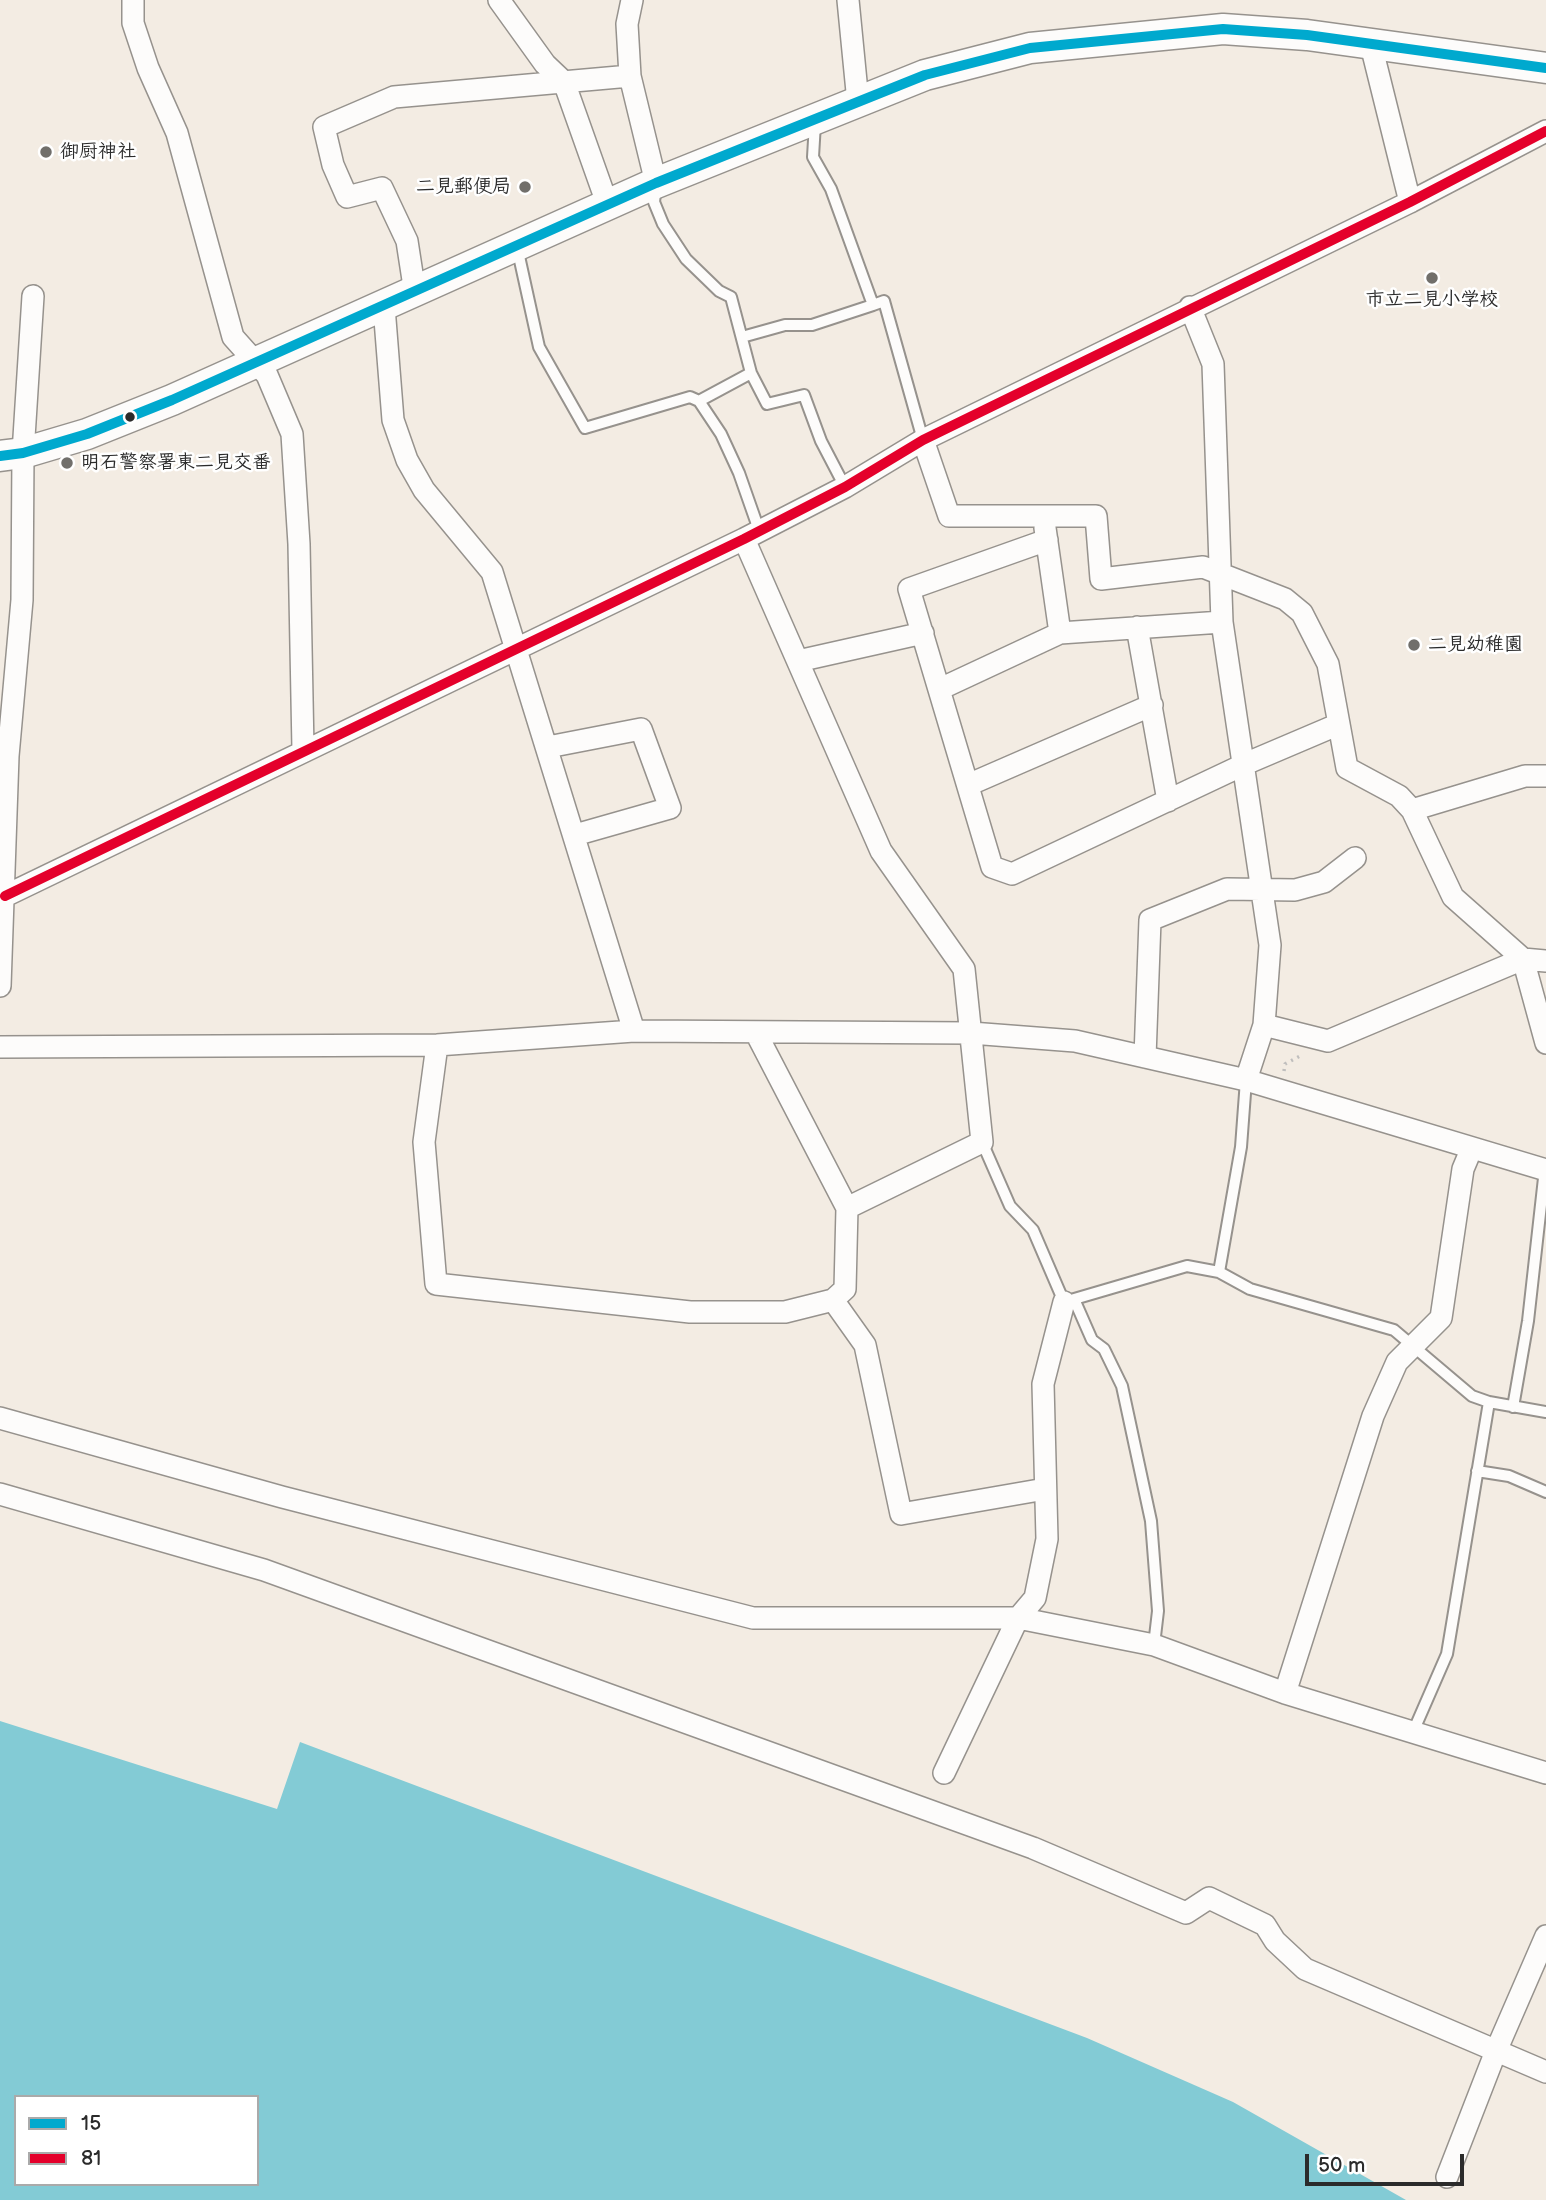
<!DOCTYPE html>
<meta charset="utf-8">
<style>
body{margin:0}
#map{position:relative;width:1546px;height:2200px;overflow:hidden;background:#f3ece3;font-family:"Balsamiq Sans",sans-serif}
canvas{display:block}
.legend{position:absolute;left:14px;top:2095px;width:245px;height:91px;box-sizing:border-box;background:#fff;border:2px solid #aaa;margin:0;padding:9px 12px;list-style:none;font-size:21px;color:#2b2b2b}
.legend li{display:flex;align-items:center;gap:14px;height:35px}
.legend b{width:35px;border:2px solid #aaa}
.scale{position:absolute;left:1305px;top:2154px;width:159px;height:32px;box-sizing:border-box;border:4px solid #2b2b2b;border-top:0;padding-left:9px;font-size:21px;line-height:24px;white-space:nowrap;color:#2b2b2b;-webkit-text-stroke:5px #fff;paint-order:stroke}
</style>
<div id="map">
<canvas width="1546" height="2200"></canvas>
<ul class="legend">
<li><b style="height:9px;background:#00a9ce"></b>15</li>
<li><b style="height:9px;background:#e4002b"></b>81</li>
</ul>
<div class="scale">50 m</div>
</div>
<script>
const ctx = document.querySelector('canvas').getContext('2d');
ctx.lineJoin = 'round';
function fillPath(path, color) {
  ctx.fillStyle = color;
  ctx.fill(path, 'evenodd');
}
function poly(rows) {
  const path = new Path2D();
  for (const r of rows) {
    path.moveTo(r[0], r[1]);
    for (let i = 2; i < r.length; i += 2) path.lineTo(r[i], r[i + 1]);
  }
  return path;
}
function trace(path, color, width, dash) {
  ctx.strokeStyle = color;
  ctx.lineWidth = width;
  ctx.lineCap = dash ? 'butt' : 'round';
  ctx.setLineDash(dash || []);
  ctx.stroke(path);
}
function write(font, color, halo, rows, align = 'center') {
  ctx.font = font + ' "Balsamiq Sans","Klee One",sans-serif';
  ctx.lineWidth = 5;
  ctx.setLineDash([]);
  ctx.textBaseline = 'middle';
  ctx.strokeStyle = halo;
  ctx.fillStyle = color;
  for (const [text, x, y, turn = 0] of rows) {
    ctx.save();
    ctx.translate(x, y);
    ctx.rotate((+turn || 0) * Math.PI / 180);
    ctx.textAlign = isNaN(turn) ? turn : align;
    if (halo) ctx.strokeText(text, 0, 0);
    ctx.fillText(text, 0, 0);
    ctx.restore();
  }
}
fillPath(poly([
 [0,1721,277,1809,300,1742,1087,2038,1233,2102,1406,2200,0,2200],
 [16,2097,257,2097,257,2184,16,2184]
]), '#83cbd5');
const service = poly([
 [815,123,813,157,831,189,873,305,884,301,923,440],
 [656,186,654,202,663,224,686,259,719,291,731,297,751,373],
 [517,247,539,347,585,428,690,397,699,401,721,434,739,473,759,530],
 [742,337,785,325,812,325,873,305],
 [699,401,751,373,767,404,804,395,821,441,845,487],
 [982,1142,1010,1206,1033,1230,1064,1302,1187,1266,1219,1272,1250,1289,1394,1330,1472,1396,1489,1402,1447,1654,1413,1732],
 [1219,1272,1241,1147,1246,1080],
 [1074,1299,1092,1340,1104,1349,1122,1386,1151,1521,1158,1611,1154,1645],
 [1489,1402,1546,1412],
 [1513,1407,1528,1321,1545,1169],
 [1477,1471,1509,1476,1546,1492]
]);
const minor = poly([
 [133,0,133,23,148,68,177,133,233,337,267,375,292,434,299,544,303,750],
 [499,0,545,64,564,82,608,206],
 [632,0,627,24,630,76,656,183],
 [848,0,858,102],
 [1371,45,1410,202],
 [415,293,407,241,382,188,347,197,333,165,324,127,394,97,630,76],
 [384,307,393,420,407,460,424,490,492,572,634,1031],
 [1190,307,1213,364,1222,622,1270,945,1264,1025],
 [923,440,949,516,1096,516,1101,579,1203,567,1285,599,1302,613,1328,664,1347,768,1399,796,1412,810,1453,897,1523,959,1546,1043],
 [1045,528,1060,633],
 [744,539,881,851,964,969,982,1142,847,1208],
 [1047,540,909,589,992,867,1012,874,1245,764,1339,724],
 [1137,627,1168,801],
 [798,661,923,633],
 [940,689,1060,633,1222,622],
 [548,747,641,729,670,808,575,835],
 [968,785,1152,705],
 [1412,810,1525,776,1546,776],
 [5,896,744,539,845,487,923,440,1410,202,1546,131],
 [0,986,8,756,22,600,23,453,33,296],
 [437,1045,424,1142,436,1284,690,1312,785,1312,833,1300,845,1289,847,1208,756,1033],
 [0,1047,437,1045,634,1031,971,1033,1075,1041,1246,1080,1546,1170],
 [1145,1057,1150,920,1227,889,1295,890,1324,882,1355,858],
 [1246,1080,1264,1025,1328,1041,1523,959,1546,961],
 [833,1300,865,1345,901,1514,1045,1489],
 [0,1418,282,1497,753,1618,1018,1618,1154,1645,1285,1693,1546,1773],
 [0,1494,264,1570,1033,1848,1186,1913,1209,1898,1265,1925,1275,1941,1305,1969,1546,2072],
 [1285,1693,1373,1416,1397,1362,1441,1318,1463,1169,1471,1150],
 [944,1773,1018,1618,1035,1598,1047,1539,1043,1384,1064,1302],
 [1447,2177,1496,2051,1546,1936]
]);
const secondary = poly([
 [0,456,23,453,87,434,172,400,656,183,925,75,1030,48,1223,29,1307,35,1546,68]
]);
trace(service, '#96928d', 14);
trace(minor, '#96928d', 24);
trace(secondary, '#96928d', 33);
trace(poly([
 [1284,1071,1285,1064,1300,1056]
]), '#bfbebd', 3.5, [2, 5]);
trace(service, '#fdfcfb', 10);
trace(minor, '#fdfcfb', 21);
trace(secondary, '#fdfcfb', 30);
trace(poly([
 [0,456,23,453,87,434,172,400,656,183,925,75,1030,48,1223,29,1307,35,1546,68]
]), '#00a9ce', 10);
trace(poly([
 [5,896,744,539,845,487,923,440,1410,202,1546,131]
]), '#e4002b', 10);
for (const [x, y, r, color] of [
 [46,152,7,"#716f6b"],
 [525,187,7,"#716f6b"],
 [1432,278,7,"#716f6b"],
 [130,417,6,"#2b2b2b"],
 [67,463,7,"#716f6b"],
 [1414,645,7,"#716f6b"]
]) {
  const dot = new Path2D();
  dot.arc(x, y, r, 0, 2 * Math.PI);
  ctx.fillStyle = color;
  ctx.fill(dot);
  trace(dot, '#fff', 2.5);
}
write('bold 19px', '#2b2b2b', '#fff', [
 ["御厨神社",60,152],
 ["二見郵便局",511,187,"right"],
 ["市立二見小学校",1432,300,"center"],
 ["明石警察署東二見交番",81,463],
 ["二見幼稚園",1428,645]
], 'left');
</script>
